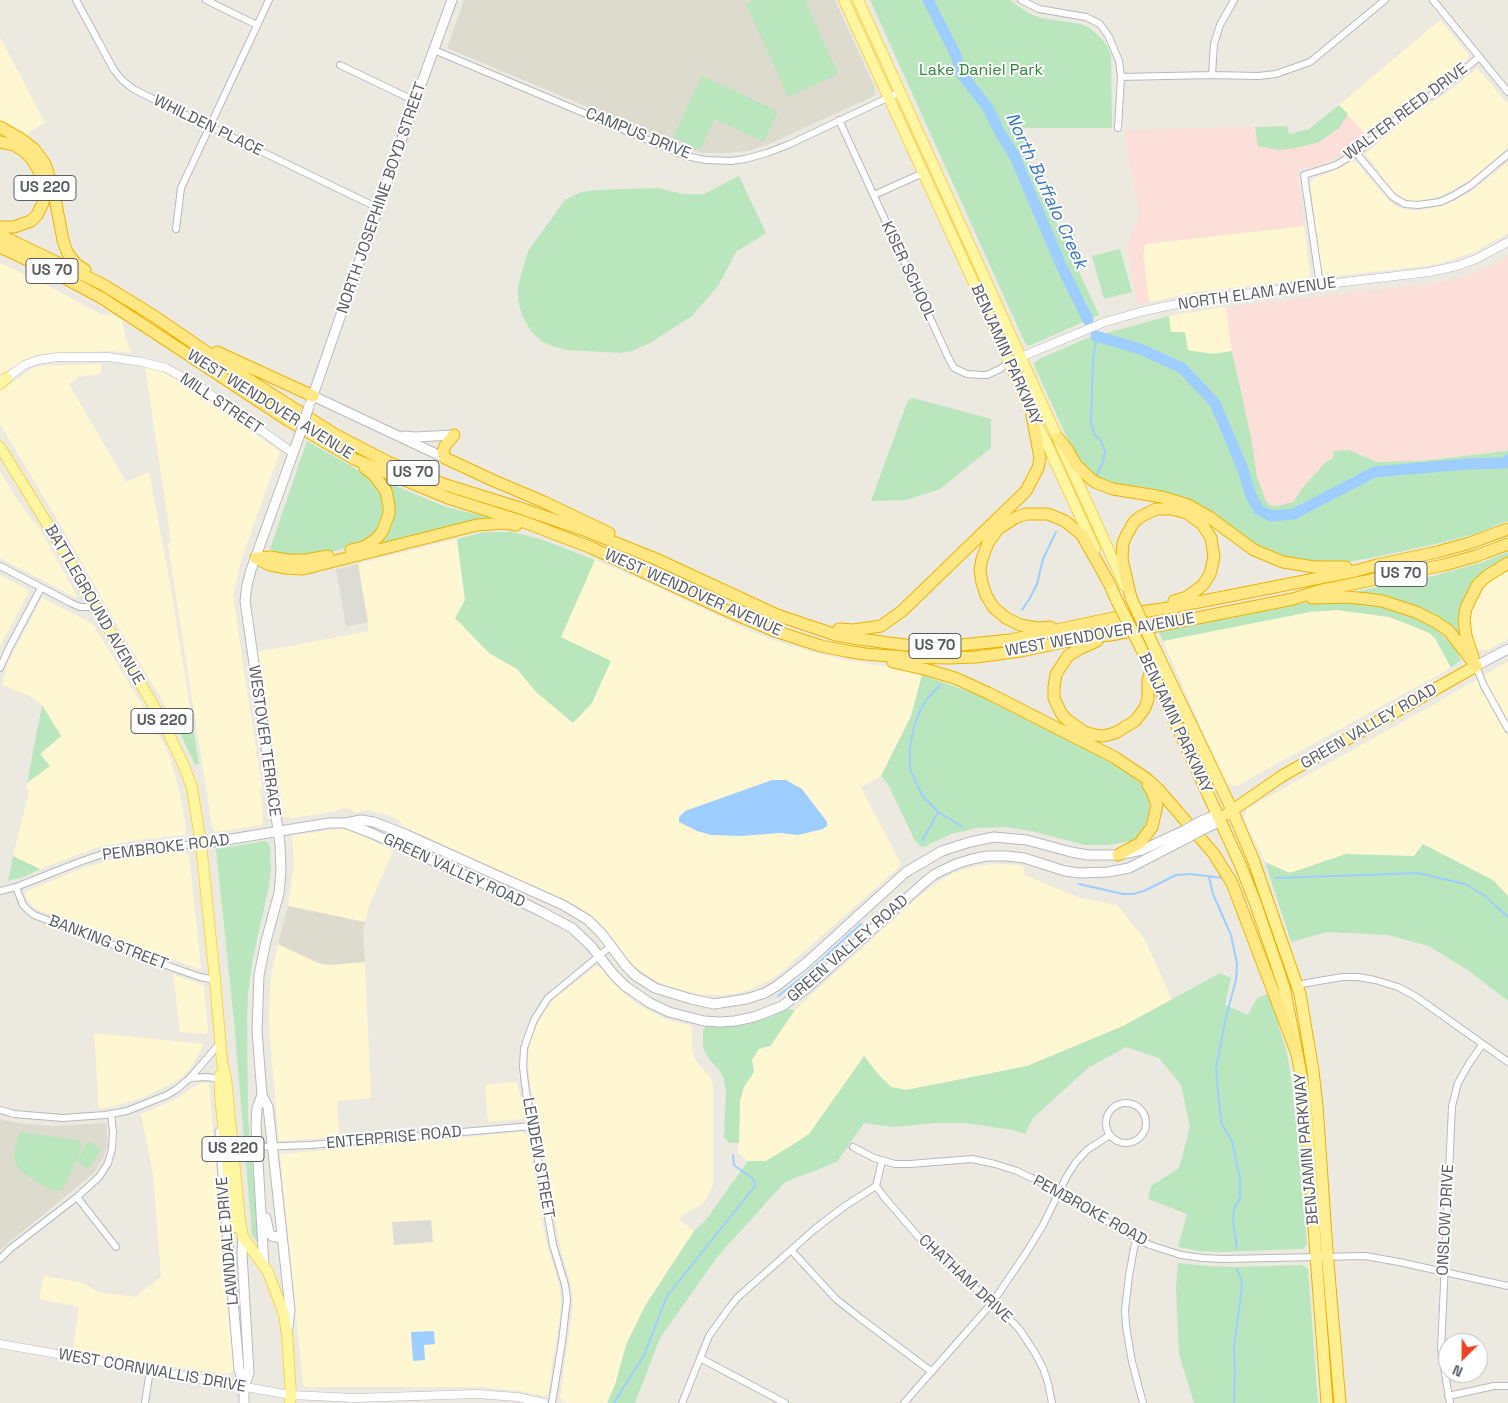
<!DOCTYPE html>
<style>
body{margin:0}
#map{position:relative;width:1508px;height:1403px;overflow:hidden;background:#eceae0;font-family:"Space Grotesk",sans-serif}
canvas{display:block}
.north{position:absolute;left:1438px;top:1333px;width:50px;height:50px;box-sizing:border-box;background:#fff;border:1px solid #bdbec0;border-radius:50%;rotate:203deg;font-size:14px;font-weight:700;line-height:20px;text-align:center;color:#595c61}
.north::after{content:'';display:block;margin:auto;width:18px;height:22px;background:#ef4123;clip-path:polygon(50% 0,100% 100%,50% 72%,0 100%)}
</style>
<div id="map">
<canvas width="1508" height="1403"></canvas>
<div class="north">N</div>
</div>
<script>
const ctx = document.querySelector('canvas').getContext('2d');
ctx.lineJoin = 'round';
function fillPath(path, color) {
  ctx.fillStyle = color;
  ctx.fill(path, 'evenodd');
}
function poly(rows) {
  const path = new Path2D();
  for (const r of rows) {
    if (r.length === 3) {
      path.moveTo(r[0] + r[2], r[1]);
      path.arc(r[0], r[1], r[2], 0, 2 * Math.PI);
      continue;
    }
    path.moveTo(r[0], r[1]);
    for (let i = 2; i < r.length; i += 2) path.lineTo(r[i], r[i + 1]);
  }
  return path;
}
function trace(path, color, width, dash) {
  ctx.strokeStyle = color;
  ctx.lineWidth = width;
  ctx.lineCap = dash ? 'butt' : 'round';
  ctx.setLineDash(dash || []);
  ctx.stroke(path);
}
function write(font, color, halo, rows, align = 'center') {
  ctx.font = font + ' "Space Grotesk",sans-serif';
  ctx.lineWidth = 4;
  ctx.setLineDash([]);
  ctx.textBaseline = 'middle';
  ctx.strokeStyle = halo;
  ctx.fillStyle = color;
  for (const [text, x, y, turn = 0] of rows) {
    ctx.save();
    ctx.translate(x, y);
    ctx.rotate((+turn || 0) * Math.PI / 180);
    ctx.textAlign = isNaN(turn) ? turn : align;
    if (halo) ctx.strokeText(text, 0, 0);
    ctx.fillText(text, 0, 0);
    ctx.restore();
  }
}
fillPath(poly([
 [1440,20,1468,54,1468,60,1441,82,1403,106,1366,135,1339,105],
 [0,37,45,123,31,131,25,138,0,124],
 [1477,68,1508,104,1508,148,1470,180,1446,193,1430,199,1414,201,1408,200,1400,197,1394,192,1380,175,1379,171,1365,154,1411,115,1429,105,1449,91],
 [1350,162,1357,163,1387,199,1395,206,1404,209,1416,211,1446,205,1464,196,1476,188,1508,162,1508,233,1474,252,1441,263,1425,266,1325,277,1321,274,1310,183,1314,178,1330,173],
 [1304,226,1310,274,1307,279,1197,292,1149,302,1143,256,1145,244],
 [0,263,41,282,102,315,113,315,122,320,126,339,132,353,111,351,41,354,29,358,0,374],
 [1224,307,1226,308,1232,351,1213,354,1188,350,1171,332,1169,316],
 [101,364,101,374,77,377,77,379,69,384,126,482,149,472,170,583,191,713,175,722,114,620,70,541,0,424,0,391,33,368,41,366],
 [145,366,163,372,190,386,280,452,242,557,233,594,242,658,262,787,260,789,263,813,262,825,215,832,212,826,168,545,171,541],
 [0,471,14,495,32,520,40,529,77,596,76,597,75,597,0,558],
 [457,539,465,600,489,653,517,669,536,692,611,662,560,637,595,560,635,577,752,632,781,643,843,660,883,666,922,675,911,716,881,776,861,787,900,863,898,868,780,973,766,982,749,990,733,994,719,995,700,994,668,987,653,979,638,969,629,961,607,931,589,914,577,906,418,833,402,825,400,821,390,816,368,810,356,813,350,809,343,808,338,811,292,818,284,817,258,652,369,631,358,564],
 [1508,567,1508,639,1488,650,1478,650,1471,641,1468,617,1479,588],
 [0,575,28,590,29,592,0,646],
 [42,598,91,623,94,626,146,711,165,746,171,761,180,794,186,827,185,835,137,840,98,847,40,869,13,856,29,791,26,787,27,783,50,766,40,754,61,736,42,705,30,696,2,685,8,663],
 [1337,610,1389,617,1429,633,1435,638,1451,668,1238,785,1235,786,1226,783,1163,641,1310,612],
 [1508,661,1508,896,1493,880,1414,856,1346,854,1289,873,1265,862,1244,818,1247,809,1433,705],
 [341,829,350,830,391,849,392,854,370,903,365,922,288,906,294,864,292,837,294,835],
 [185,852,189,855,201,967,199,969,40,911,34,907,26,898,25,893,27,891,83,868,116,859],
 [995,864,1018,865,1024,867,1024,875,1080,898,1117,905,1145,940,1172,1000,1123,1026,1027,1066,906,1090,892,1087,878,1074,864,1057,809,1134,794,1144,766,1161,748,1161,738,1153,740,1101,744,1087,754,1072,752,1060,759,1049,771,1046,795,1010,917,898,941,880,953,873,974,867],
 [278,944,318,963,329,965,365,962,371,1098,337,1101,339,1137,279,1141,270,1039,269,1016,271,977],
 [595,967,598,967,603,969,613,983,635,1003,659,1016,675,1022,690,1025,692,1028,692,1043,693,1054,698,1064,710,1077,713,1085,713,1184,705,1201,701,1205,684,1214,679,1219,694,1231,645,1306,626,1345,615,1385,607,1403,569,1403,563,1401,560,1398,573,1307,572,1289,560,1246,529,1077,528,1060,529,1046,536,1026,545,1009,554,999],
 [173,974,202,985,204,988,208,1031,207,1034,180,1032],
 [94,1034,125,1036,204,1044,193,1064,184,1075,173,1083,144,1097,122,1104,99,1109],
 [204,1082,209,1084,234,1368,233,1371,228,1374,150,1364,73,1350,79,1307,39,1299,44,1276,83,1283,98,1292,135,1297,161,1277,153,1174,141,1114,178,1098,195,1086],
 [517,1082,524,1116,523,1119,488,1122,485,1085],
 [522,1132,528,1136,542,1222,548,1249,559,1284,561,1303,559,1322,548,1393,546,1395,543,1396,520,1391,484,1387,305,1387,303,1385,280,1155,282,1154]
]), '#fff7d2');
fillPath(poly([
 [358,564,368,622,346,627,336,569],
 [431,1220,433,1242,394,1245,392,1222]
]), '#dddcd4');
fillPath(poly([
 [464,0,835,0,875,88,875,93,874,96,767,145,748,151,724,153,704,153,690,150,447,48],
 [288,906,365,922,363,934,365,962,329,965,318,963,278,944],
 [0,1119,18,1123,53,1126,106,1123,108,1144,103,1158,94,1173,0,1250]
]), '#dddace');
fillPath(poly([
 [1339,105,1366,135,1345,152,1333,160,1314,167,1297,170,1304,226,1145,244,1143,256,1149,302,1136,304,1127,244,1139,215,1124,130,1287,126,1289,134,1309,129],
 [1508,256,1508,449,1506,451,1421,461,1377,462,1349,450,1333,451,1333,458,1326,462,1303,487,1293,502,1277,506,1270,506,1266,501,1257,477,1251,437,1232,351,1226,308,1243,305,1436,283,1461,278,1495,264]
]), '#fcdfd9');
fillPath(poly([
 [755,0,805,0,838,74,788,97,746,4],
 [870,0,1010,0,1028,13,1041,18,1081,24,1091,29,1101,38,1108,47,1111,56,1112,128,1023,128,1025,155,1099,315,1029,346,1026,345],
 [702,76,778,111,764,142,715,119,700,150,673,137],
 [1339,105,1348,114,1339,128,1319,142,1301,147,1279,150,1258,146,1255,127,1287,126,1289,134,1309,129],
 [739,176,766,233,736,252,718,286,692,316,650,343,632,351,620,353,567,350,552,346,541,341,531,331,522,316,518,300,518,287,521,275,528,251,565,200,581,192,596,190,658,188,683,194,704,194],
 [1120,249,1132,292,1104,299,1092,256],
 [1169,316,1171,332,1185,332,1188,350,1213,354,1232,351,1251,437,1257,477,1266,501,1270,505,1277,506,1293,502,1303,487,1326,462,1333,458,1333,451,1349,450,1377,462,1421,461,1506,451,1508,449,1508,521,1476,534,1436,544,1376,557,1341,563,1314,563,1292,560,1263,549,1247,539,1219,517,1201,505,1179,497,1103,482,1084,467,1074,453,1034,365,1034,363,1039,359,1085,339],
 [913,398,991,419,991,448,940,489,906,500,871,501,908,400],
 [307,441,365,474,374,481,384,497,385,517,376,534,361,544,312,557,278,553,270,549],
 [388,483,446,507,496,519,374,545,382,538],
 [484,532,512,532,540,539,595,560,561,637,611,661,592,703,573,723,536,692,517,669,489,653,455,618,465,600,457,539],
 [1508,552,1508,558,1470,588,1466,647,1452,631,1358,593,1358,591,1433,576,1483,562],
 [1324,601,1352,602,1377,605,1398,610,1422,620,1439,631,1455,648,1461,660,1451,668,1435,638,1429,633,1410,625,1389,617,1337,610,1310,612,1163,641,1159,632,1304,603],
 [922,675,988,698,1055,732,1125,771,1143,785,1148,794,1150,807,1148,820,1141,833,1134,840,1127,842,1108,845,1085,845,1031,831,1006,827,977,828,951,834,924,847,921,847,915,841,888,784,881,776,911,716],
 [42,705,61,736,40,754,50,766,27,783],
 [191,713,199,764,195,765,175,722],
 [266,841,270,846,271,868,269,886,253,958,248,994,247,1020,248,1116,259,1244,252,1235,234,1021,216,849],
 [1423,844,1493,880,1508,896,1508,1001,1469,971,1429,946,1388,935,1327,932,1291,942,1265,862,1290,873,1346,854,1414,856],
 [13,856,40,869,24,877,8,881],
 [1220,973,1231,978,1225,1005,1248,1015,1257,998,1269,993,1287,1053,1293,1092,1307,1244,1303,1249,1220,1252,1198,1251,1178,1247,1187,1214,1148,1199,1151,1186,1179,1168,1190,1127,1181,1085,1159,1058,1126,1047,1088,1068,1033,1118,1025,1134,1013,1130,965,1123,935,1123,893,1127,864,1123,837,1162,785,1182,718,1256,660,1338,635,1403,607,1403,615,1385,626,1345,645,1306,694,1231,705,1221,748,1161,766,1161,794,1144,809,1134,864,1056,878,1074,891,1087,906,1090,1027,1066,1123,1026],
 [787,1009,795,1010,770,1046,759,1049,752,1060,754,1072,744,1087,740,1101,739,1143,729,1143,724,1137,726,1091,724,1080,720,1071,710,1060,706,1054,703,1047,703,1030,707,1026,735,1026,749,1024,768,1018],
 [20,1132,78,1140,82,1146,77,1160,89,1141,101,1150,88,1169,76,1161,62,1190,57,1191,47,1188,38,1183,21,1171,16,1165,14,1157,15,1147],
 [1178,1263,1208,1266,1233,1267,1302,1265,1308,1269,1318,1403,1194,1403,1179,1354,1176,1288]
]), '#bae6bd');
fillPath(poly([
 [772,780,786,780,802,789,827,822,827,826,823,829,798,835,780,833,741,836,711,835,697,831,679,822,679,817,685,811],
 [434,1331,435,1344,424,1345,425,1360,413,1361,411,1332]
]), '#9dceff');
trace(poly([
 [1096,336,1096,342,1093,359,1091,421,1094,434,1101,441,1105,451,1103,462,1097,474],
 [1022,610,1030,598,1037,584,1043,559,1056,532],
 [940,685,926,700,919,713,914,727,910,747,910,769,922,795,938,812,963,827],
 [922,841,938,812],
 [1209,877,1213,894,1231,935,1237,964,1236,980,1226,1017,1216,1068,1220,1113,1222,1124,1232,1141,1240,1179,1240,1198,1234,1209,1233,1220,1237,1248],
 [1276,878,1418,873,1465,884,1485,896,1508,917],
 [1079,884,1123,894,1133,894,1144,891,1176,875,1190,874,1223,878],
 [778,996,805,975,861,924],
 [614,1403,644,1355,667,1296,755,1186,753,1179,734,1165,733,1155],
 [1234,1403,1235,1370,1234,1347,1242,1287,1241,1279,1237,1269]
]), '#9dceff', 2);
trace(poly([
 [928,0,955,53,961,73,988,108,1000,133,1014,155,1061,265,1088,320],
 [1096,336,1140,349,1182,368,1215,403,1242,467,1251,496,1259,510,1271,516,1294,514,1374,472,1467,464,1504,463,1508,460]
]), '#9dceff', 11);
const minor = poly([
 [76,0,114,70,122,80,132,88,143,94,378,208],
 [206,0,257,25],
 [1021,0,1039,9,1086,17,1100,24,1109,37,1119,61,1121,77,1118,128],
 [1433,0,1508,92],
 [434,50,686,156,706,160,731,161,745,159,767,153,790,144,900,92],
 [340,65,415,101],
 [1212,75,1214,44,1220,25,1234,0],
 [1121,77,1212,75,1258,76,1276,74,1310,62,1385,0],
 [839,120,949,359,954,368,967,374,982,375,987,375,1000,369,1009,362],
 [1356,153,1393,197,1405,204,1418,205,1440,202,1453,196,1471,185,1508,154],
 [874,195,923,173],
 [176,229,181,188,269,0],
 [1320,285,1304,175,1336,165,1356,153,1409,109,1440,90,1479,57],
 [0,566,71,603,80,607,95,607],
 [1476,666,1484,686,1508,729],
 [0,668,9,648,41,588],
 [16,887,23,905,28,910,34,915,174,968,200,977,215,980],
 [0,891,16,887,82,861,106,853,183,845,201,844],
 [1296,985,1342,977,1358,977,1375,980,1398,987,1415,996,1508,1062],
 [190,1078,207,1077,220,1079],
 [1126,1123,20],
 [0,1110,14,1114,63,1118,105,1115,127,1111,167,1095,177,1089,190,1078,220,1043],
 [257,1147,311,1145,532,1126],
 [853,1147,874,1158,895,1164,910,1164,972,1159,995,1164,1017,1171,1038,1181,1137,1239,1150,1245,1181,1255,1203,1258,1223,1259,1365,1256,1399,1262,1508,1286],
 [882,1161,876,1186,884,1197,922,1241,1007,1316,1020,1330,1035,1353,1043,1368,1048,1383,1052,1403],
 [77,1197,116,1247],
 [1137,1239,1134,1248,1129,1276,1125,1310,1126,1326,1132,1362,1143,1403],
 [791,1250,836,1299,860,1318,932,1372],
 [0,1259,10,1249,77,1197,99,1177,108,1163,112,1149,113,1132,111,1114],
 [700,1358,785,1403],
 [1448,1396,1494,1386,1508,1386],
 [145,1403,150,1370],
 [552,1403,562,1342,567,1299,565,1285,553,1245,526,1092,523,1067,524,1048,534,1020,548,998,611,946],
 [682,1403,709,1336,729,1308,737,1298,816,1228,845,1206,876,1186],
 [904,1403,992,1303,1026,1253,1043,1225,1067,1176,1076,1162,1087,1150,1110,1135],
 [1450,1403,1441,1350,1452,1106,1458,1083,1470,1062,1482,1045]
]);
const tertiary = poly([
 [1009,362,1105,322,1144,311,1172,305,1235,295,1429,272,1457,266,1476,259,1508,242],
 [3,379,7,378,24,365,38,360,57,357,108,357,142,362,166,368,200,387,293,453],
 [0,1344,291,1395,355,1398,477,1394,517,1397,544,1403]
]);
const secondary = poly([
 [313,396,445,458],
 [311,401,415,101,452,0],
 [404,436,415,437,454,435],
 [1476,666,1508,649],
 [1199,822,1218,814],
 [346,823,361,820,374,822,407,835,563,905,588,920,602,934,626,966,636,976,655,988,691,999,714,1004,746,999,765,993,778,985,806,963,906,872,942,851,970,842,994,837,1027,840,1071,852,1088,855,1118,855,1142,850,1185,830],
 [1204,829,1221,821],
 [201,844,329,823,345,823,371,833,487,885,540,911,572,928,591,946,614,975,625,986,650,1003,669,1012,704,1021,720,1022,735,1021,754,1017,782,1006,807,988,926,881,935,874,956,864,972,859,987,856,1007,856,1024,858,1065,871,1080,873,1108,872,1129,868,1189,837],
 [262,1095,257,1108,256,1126,264,1266],
 [220,1132,227,1232,239,1369,244,1387,244,1403],
 [266,1218,269,1233,272,1236,282,1238],
 [243,1237,242,1254,249,1373,244,1387],
 [288,1327,290,1309,277,1188,268,1107,262,1095,257,1031,259,975,266,941,279,893,281,871,280,844,245,601,247,585,251,570,299,437]
]);
const primary = poly([
 [844,0,988,314,1032,415,1046,442,1095,549],
 [858,0,1125,586],
 [0,384,7,378],
 [0,447,51,530,163,722,184,766,192,788,201,844,215,980,222,1062,226,1079,240,1221,243,1237,268,1272,284,1314,287,1334,291,1395,290,1403],
 [220,1075,220,1095,232,1210,235,1227]
]);
const trunk = poly([
 [1109,583,1117,601],
 [1152,643,1232,810,1253,859,1300,994,1313,1071,1317,1106,1327,1251,1340,1403],
 [1140,646,1240,864,1255,902,1284,987,1305,1095,1316,1256,1327,1403],
 [1227,814,1282,776,1476,666]
]);
const motorway = poly([
 [0,127,21,139,34,149,45,164,53,188,63,240,67,252,76,264,85,270],
 [0,142,14,145,24,151,31,158,38,169,45,187,43,203,37,215,31,221,14,227,0,227],
 [0,235,102,284,154,316,221,362,334,434,388,462,446,485,517,507,584,530,656,559,777,615,836,635,859,639,905,645,933,646,961,645,1010,640,1141,612,1168,608,1355,571,1377,565,1437,552,1470,543,1508,529],
 [0,247,57,274,102,298,289,421,354,459,448,498,524,522,592,548,732,613,775,631,821,646,846,651,865,654,904,657,948,658,976,657,1021,651,1088,637,1111,635,1293,599,1318,591,1444,565,1476,556,1508,544],
 [217,352,313,396],
 [454,435,445,446,443,452,445,458,492,480,544,502,609,533],
 [1058,438,1067,449,1076,465,1091,479,1097,483,1113,489,1162,497,1188,505,1209,517,1254,550,1283,562,1314,567,1346,567],
 [351,550,364,547,376,539,382,532,389,514,389,506,386,491,374,475,365,468],
 [256,558,270,565,286,568,303,569,477,525,505,523,516,525],
 [258,558,270,557,288,560,306,560,328,556],
 [1131,598,1122,559,1123,543,1126,536,1134,522,1140,517,1156,509,1171,509,1187,513,1202,524,1211,538,1214,557,1210,574,1203,585,1187,597,1174,601],
 [1312,598,1347,597,1367,599,1382,601,1416,612,1436,622,1449,631,1476,666],
 [1050,627,1038,628,1020,625,1006,618,993,607,986,595,982,583,980,570,982,559,988,543,998,529,1015,518,1026,514,1048,514,1065,521,1082,535,1109,583],
 [839,629,853,630,881,626,902,611,1026,491,1038,468,1040,458,1032,415],
 [1097,641,1079,649,1068,656,1056,674,1054,687,1054,698,1061,713,1066,719,1084,732,1095,735,1103,736,1115,733,1135,721,1145,708,1148,699,1148,680,1151,671],
 [1473,657,1466,636,1464,620,1466,608,1478,584,1487,576,1508,563],
 [893,662,928,670,955,678,988,693,1114,757,1147,779,1159,790,1214,854,1232,883,1297,1054],
 [1118,855,1140,843,1152,827,1157,805,1152,791,1148,785]
]);
trace(minor, '#b6b8bd', 8);
trace(tertiary, '#b6b8bd', 9);
trace(secondary, '#b6b9bf', 11);
trace(primary, '#f6d24f', 12);
trace(trunk, '#ecb200', 13);
trace(motorway, '#ecb200', 13);
trace(minor, '#fff', 6);
trace(tertiary, '#fff', 8);
trace(secondary, '#fff', 9);
trace(primary, '#fff6a2', 10);
trace(trunk, '#ffef93', 11);
trace(motorway, '#ffe884', 11);
const secondaryBridge = poly([
 [299,437,309,406],
 [1185,830,1199,822],
 [1189,837,1204,829]
]);
const trunkBridge = poly([
 [1131,598,1152,643],
 [1117,601,1140,646]
]);
trace(secondaryBridge, '#b6b9bf', 11, []);
trace(trunkBridge, '#ecb200', 13, []);
trace(secondaryBridge, '#fff', 9);
trace(trunkBridge, '#ffef93', 11);
for (const [x, y, w] of [
 [45,188,62],
 [52,271,52],
 [413,473,52],
 [1401,574,52],
 [935,646,52],
 [162,721,62],
 [233,1149,62]
]) {
  const box = new Path2D();
  box.roundRect(x - w / 2, y - 12.5, w, 25, 4);
  ctx.fillStyle = '#fff';
  ctx.fill(box);
  trace(box, '#595c61', 1);
}
write('bold 15px', '#595c61', null, [
 ["US 220",45,188],
 ["US 70",52,271],
 ["US 70",413,473],
 ["US 70",1401,574],
 ["US 70",935,646],
 ["US 220",162,721],
 ["US 220",233,1149]
]);
write('16px', '#32873c', '#fff', [
 ["Lake Daniel Park",981,71]
]);
write('16px', '#595c61', '#fff', [
 ["WALTER REED DRIVE",1406,112,-37],
 ["WHILDEN PLACE",208,126,26],
 ["CAMPUS DRIVE",638,134,22],
 ["NORTH JOSEPHINE BOYD STREET",382,198,-71],
 ["KISER SCHOOL",908,271,65],
 ["NORTH ELAM AVENUE",1257,294,-8],
 ["BENJAMIN PARKWAY",1006,355,66],
 ["MILL STREET",221,404,34],
 ["WEST WENDOVER AVENUE",270,405,32],
 ["WEST WENDOVER AVENUE",693,593,24],
 ["BATTLEGROUND AVENUE",94,605,60],
 ["WEST WENDOVER AVENUE",1100,635,-10],
 ["BENJAMIN PARKWAY",1175,723,65],
 ["GREEN VALLEY ROAD",1369,727,-30],
 ["WESTOVER TERRACE",264,741,82],
 ["PEMBROKE ROAD",166,848,-7],
 ["GREEN VALLEY ROAD",454,871,25],
 ["BANKING STREET",108,943,21],
 ["GREEN VALLEY ROAD",848,949,-41],
 ["ENTERPRISE ROAD",394,1138,-5],
 ["BENJAMIN PARKWAY",1307,1149,-95],
 ["LENDEW STREET",538,1158,80],
 ["PEMBROKE ROAD",1090,1211,29],
 ["ONSLOW DRIVE",1446,1220,-87],
 ["LAWNDALE DRIVE",228,1241,-95],
 ["CHATHAM DRIVE",965,1279,43],
 ["WEST CORNWALLIS DRIVE",152,1371,10]
]);
write('italic 18px', '#3c76c6', '#fff', [
 ["North Buffalo Creek",1046,191,65]
]);
</script>
